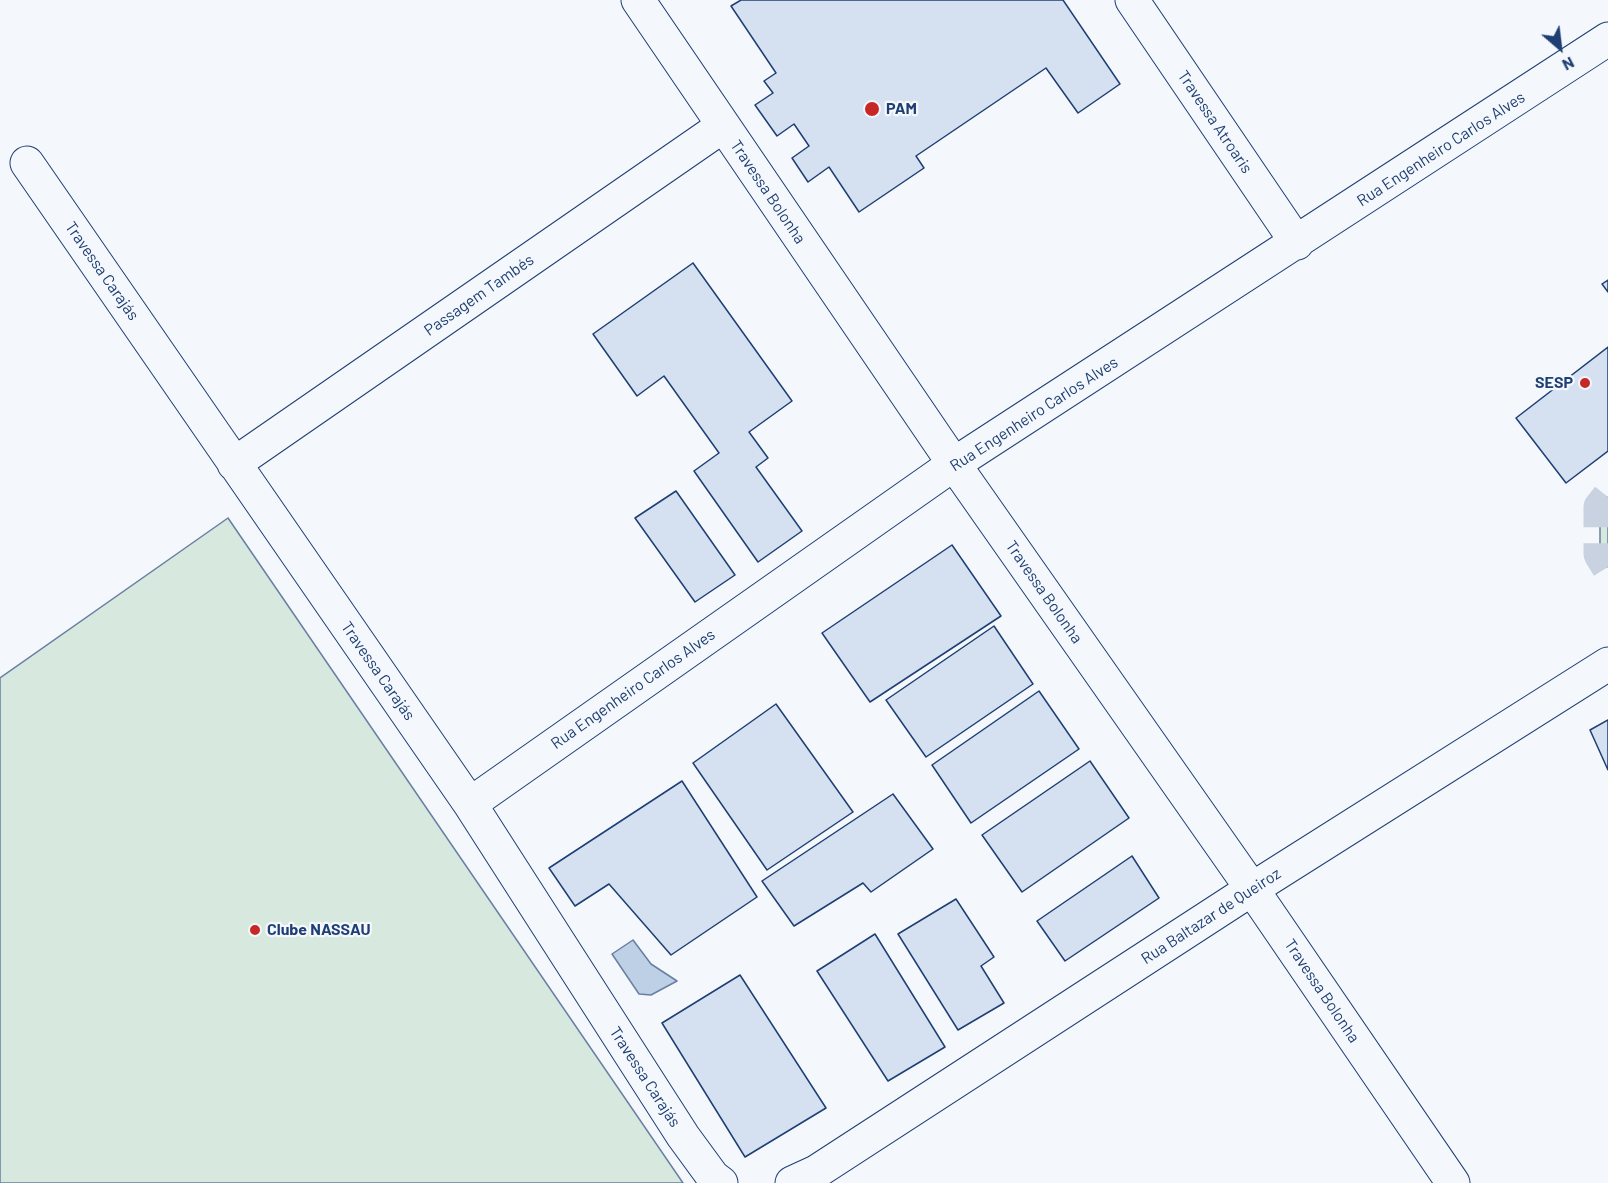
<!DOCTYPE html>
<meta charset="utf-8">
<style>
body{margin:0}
#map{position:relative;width:1608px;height:1183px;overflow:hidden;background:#f4f7fb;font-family:Barlow,sans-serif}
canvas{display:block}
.north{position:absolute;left:1530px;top:18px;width:60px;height:60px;-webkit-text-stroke:4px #f4f7fb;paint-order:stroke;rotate:152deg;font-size:16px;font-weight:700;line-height:24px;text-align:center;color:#1d3f73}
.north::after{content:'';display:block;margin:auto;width:21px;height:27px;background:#1d3f73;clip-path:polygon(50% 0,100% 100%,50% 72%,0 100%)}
</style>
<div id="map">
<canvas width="1608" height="1183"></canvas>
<div class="north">N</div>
</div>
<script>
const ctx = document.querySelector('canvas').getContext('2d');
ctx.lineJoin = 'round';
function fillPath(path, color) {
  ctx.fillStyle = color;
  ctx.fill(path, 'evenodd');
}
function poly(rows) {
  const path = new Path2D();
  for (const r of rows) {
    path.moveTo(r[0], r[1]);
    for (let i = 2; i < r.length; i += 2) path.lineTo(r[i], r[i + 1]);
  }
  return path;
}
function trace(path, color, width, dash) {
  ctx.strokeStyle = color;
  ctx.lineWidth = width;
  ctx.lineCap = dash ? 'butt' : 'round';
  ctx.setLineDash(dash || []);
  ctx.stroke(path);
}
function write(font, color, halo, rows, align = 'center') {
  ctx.font = font + ' Barlow,sans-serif';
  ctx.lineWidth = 4.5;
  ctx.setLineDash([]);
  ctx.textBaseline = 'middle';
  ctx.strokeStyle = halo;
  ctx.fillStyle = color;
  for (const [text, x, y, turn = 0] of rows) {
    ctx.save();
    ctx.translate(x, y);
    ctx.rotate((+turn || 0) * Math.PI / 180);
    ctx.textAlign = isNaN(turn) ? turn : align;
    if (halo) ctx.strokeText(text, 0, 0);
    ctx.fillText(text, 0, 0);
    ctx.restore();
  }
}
const green = poly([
 [1608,497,1608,567,1600,554,1600,507,1608,497],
 [228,518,683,1183,0,1183,0,678,228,518]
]);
fillPath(green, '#d7e8df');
trace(green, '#687fa3', 1.5);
const water = poly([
 [633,940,651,964,677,981,651,995,639,994,612,954,633,940]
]);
fillPath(water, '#bed0e5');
trace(water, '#687fa3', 1.5);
const building = poly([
 [741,0,1063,0,1120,84,1078,113,1046,68,916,156,924,168,859,212,829,167,808,182,792,158,809,146,794,124,777,136,755,105,773,93,764,81,776,73,731,6,741,0],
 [693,263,792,401,749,432,768,458,756,467,802,531,758,562,694,471,719,453,664,376,637,396,593,334,693,263],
 [1608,280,1608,292,1602,284,1608,280],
 [1608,347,1608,451,1566,483,1516,418,1608,347],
 [676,491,735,575,695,602,635,518,676,491],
 [952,545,1001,616,870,702,822,633,952,545],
 [994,626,1033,684,926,757,886,700,994,626],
 [1039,691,1079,749,971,823,932,765,1039,691],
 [776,704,853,812,767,870,693,763,776,704],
 [1608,720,1608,770,1590,730,1608,720],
 [1090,761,1129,818,1022,892,982,835,1090,761],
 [682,781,757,897,671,955,609,884,575,906,549,868,682,781],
 [893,794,933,849,871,892,863,883,794,926,762,881,893,794],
 [1132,856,1159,898,1065,961,1037,921,1132,856],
 [956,899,994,957,981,966,1004,1003,958,1030,898,934,956,899],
 [875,934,945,1047,888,1081,817,971,875,934],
 [740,975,826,1108,745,1157,662,1023,740,975]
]);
fillPath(building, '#d5e0f0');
trace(building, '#1d3f73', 1.5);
trace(poly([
 [1608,497,1600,507,1600,554,1608,567]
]), '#c9d2e0', 33, [33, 16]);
const minor = poly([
 [638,0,954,464,1252,889,1453,1183],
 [1132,0,1297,243],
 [27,163,470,804,683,1136,713,1177,721,1183],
 [234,464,723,126],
 [470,804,954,464,1608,39],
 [792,1183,816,1172,1252,889,1608,664]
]);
trace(minor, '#1d3f73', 35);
trace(minor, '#f4f7fb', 33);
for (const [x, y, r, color] of [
 [872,109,8,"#c62828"],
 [1585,383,6,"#c62828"],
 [255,930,6,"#c62828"]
]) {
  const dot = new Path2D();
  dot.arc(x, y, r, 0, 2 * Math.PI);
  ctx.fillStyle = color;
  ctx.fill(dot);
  trace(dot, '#f4f7fb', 2);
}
write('bold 16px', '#1d3f73', '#f4f7fb', [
 ["PAM",886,109],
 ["SESP",1573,383,"right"],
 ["Clube NASSAU",267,930]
], 'left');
write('16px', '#1d3f73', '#f4f7fb', [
 ["Travessa Atroaris",1215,122,56],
 ["Rua Engenheiro Carlos Alves",1441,149,-33],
 ["Travessa Bolonha",768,192,56],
 ["Travessa Carajás",102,271,55],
 ["Passagem Tambés",479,295,-35],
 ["Rua Engenheiro Carlos Alves",1034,414,-33],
 ["Travessa Bolonha",1044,592,55],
 ["Travessa Carajás",378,671,55],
 ["Rua Engenheiro Carlos Alves",633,689,-35],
 ["Rua Baltazar de Queiroz",1211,916,-33],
 ["Travessa Bolonha",1322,991,56],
 ["Travessa Carajás",645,1077,57]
]);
</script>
